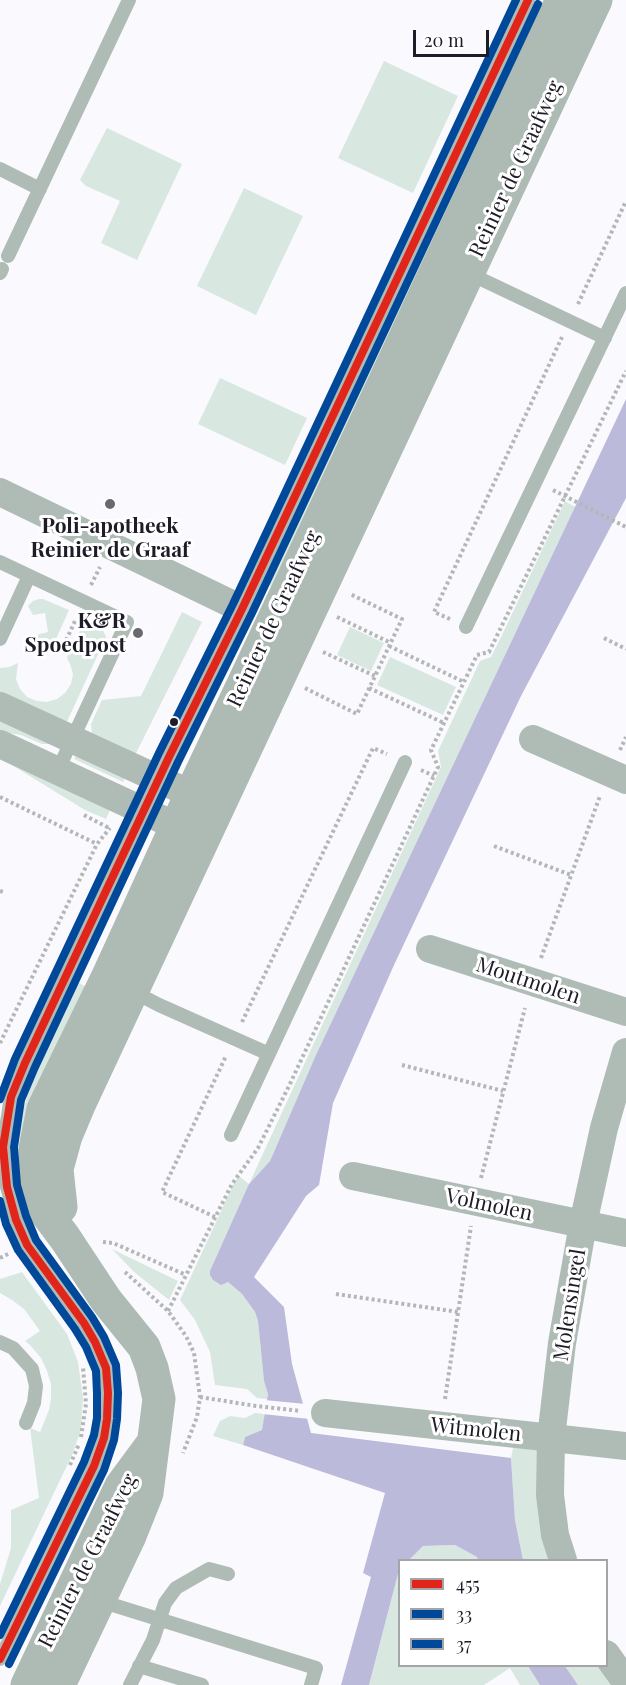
<!DOCTYPE html>
<style>
body{margin:0}
#map{position:relative;width:626px;height:1685px;overflow:hidden;background:#faf9fe;font-family:"Playfair Display",serif}
canvas{display:block}
.legend{position:absolute;left:398px;top:1559px;width:210px;height:108px;box-sizing:border-box;background:#fff;border:2px solid #a5a4a9;margin:0;padding:8px 10px;list-style:none;font-size:18px;color:#1d1c27}
.legend li{display:flex;align-items:center;gap:12px;height:30px}
.legend b{width:30px;border:2px solid #a5a4a9}
.scale{position:absolute;left:413px;top:30px;width:76px;height:27px;box-sizing:border-box;border:3px solid #1d1c27;border-top:0;padding-left:8px;font-size:18px;line-height:21px;white-space:nowrap;color:#1d1c27;-webkit-text-stroke:4px #fff;paint-order:stroke}
</style>
<div id="map">
<canvas width="626" height="1685"></canvas>
<ul class="legend">
<li><b style="height:8px;background:#e1251b"></b>455</li>
<li><b style="height:8px;background:#004899"></b>33</li>
<li><b style="height:8px;background:#004899"></b>37</li>
</ul>
<div class="scale">20 m</div>
</div>
<script>
const ctx = document.querySelector('canvas').getContext('2d');
ctx.lineJoin = 'round';
function fillPath(path, color) {
  ctx.fillStyle = color;
  ctx.fill(path, 'evenodd');
}
function poly(rows) {
  const path = new Path2D();
  for (const r of rows) {
    path.moveTo(r[0], r[1]);
    for (let i = 2; i < r.length; i += 2) path.lineTo(r[i], r[i + 1]);
  }
  return path;
}
function trace(path, color, width, dash) {
  ctx.strokeStyle = color;
  ctx.lineWidth = width;
  ctx.lineCap = dash ? 'butt' : 'round';
  ctx.setLineDash(dash || []);
  ctx.stroke(path);
}
function write(font, color, halo, rows, align = 'center') {
  ctx.font = font + ' "Playfair Display",serif';
  ctx.lineWidth = 6;
  ctx.setLineDash([]);
  ctx.textBaseline = 'middle';
  ctx.strokeStyle = halo;
  ctx.fillStyle = color;
  for (const [text, x, y, turn = 0] of rows) {
    ctx.save();
    ctx.translate(x, y);
    ctx.rotate((+turn || 0) * Math.PI / 180);
    ctx.textAlign = isNaN(turn) ? turn : align;
    if (halo) ctx.strokeText(text, 0, 0);
    ctx.fillText(text, 0, 0);
    ctx.restore();
  }
}
fillPath(poly([
 [543,0,556,0,271,586,269,585],
 [384,61,458,96,413,193,338,158],
 [107,128,182,164,137,260,101,243,120,201,86,186,80,180],
 [244,188,303,216,256,315,197,286],
 [220,378,307,418,285,465,198,424],
 [565,501,575,507,315,1057,270,1161,249,1184,228,1282,242,1294,255,1312,258,1321,264,1381,268,1394,267,1399,257,1398,247,1389,215,1385,210,1352,195,1320,180,1300,235,1181,239,1176,249,1184,441,767,438,751,480,661,491,657,502,635],
 [39,599,43,599,69,610,52,648,47,646,32,648,36,635,48,632,45,613,33,615,28,606,33,601],
 [182,612,202,622,132,761,92,735,91,724,102,700,141,696],
 [86,619,98,624,103,630,106,637,65,726,0,694,0,668,9,667,18,663,16,679,20,689,27,697,37,701,47,702,57,699,65,693,71,684,73,674,70,664,67,658],
 [350,627,384,643,371,671,337,655],
 [390,657,456,687,443,715,377,685],
 [0,714,54,744,42,744,21,735,0,732],
 [79,751,127,773,123,782,74,759],
 [7,762,113,803,106,819,85,810],
 [77,982,91,989,19,1150,20,1129,24,1107,32,1079],
 [112,1249,178,1281,169,1300,134,1272],
 [22,1272,67,1334,78,1362,83,1398,81,1430,72,1455,0,1606,0,1584,11,1548,11,1510,39,1498,30,1428,40,1432,49,1410,51,1398,51,1384,47,1371,41,1358,30,1345,25,1341,40,1331,24,1309,12,1300,0,1293,0,1279],
 [255,1413,265,1414,262,1430,245,1437,243,1445,213,1436,220,1421,230,1416,245,1418],
 [514,1443,533,1445,541,1455,555,1560,523,1560,515,1520,511,1458],
 [455,1545,477,1557,478,1560,409,1560,423,1546],
 [399,1570,400,1666,528,1666,540,1685,520,1685,510,1668,484,1685,369,1685],
 [565,1666,603,1666,616,1685,578,1685]
]), '#d8e8e0');
fillPath(poly([
 [626,399,626,498,521,696,394,965,333,1103,319,1185,306,1196,254,1277,284,1307,292,1364,311,1433,511,1458,515,1520,523,1560,478,1560,477,1557,455,1545,423,1546,409,1560,400,1560,399,1570,369,1685,341,1685,371,1577,363,1573,385,1493,243,1445,245,1437,262,1430,268,1394,264,1381,258,1321,255,1312,242,1294,228,1282,221,1285,213,1280,210,1275,210,1271,249,1184,270,1161,315,1057],
 [528,1666,565,1666,578,1685,540,1685]
]), '#bcbadb');
fillPath(poly([
 [264,1400,306,1404,310,1419,262,1414]
]), '#faf9fe');
trace(poly([
 [578,304,626,201],
 [553,490,626,527],
 [91,585,100,567],
 [337,617,391,643],
 [450,619,434,612,562,337],
 [604,638,626,649],
 [389,646,464,682],
 [61,651,76,619],
 [323,652,375,676],
 [305,688,357,714,402,619,350,594],
 [369,688,444,723],
 [620,750,626,737],
 [421,770,434,776],
 [0,797,97,844],
 [84,815,109,828],
 [494,846,571,875],
 [0,891,3,892],
 [541,958,600,796],
 [242,1022,373,748,387,754],
 [0,1043,97,844,110,828],
 [402,1065,503,1091],
 [481,1178,525,1008],
 [215,1217,162,1192,226,1056],
 [103,1242,113,1243,186,1275],
 [0,1258,10,1253],
 [125,1272,168,1311,186,1336,194,1353,200,1397,197,1417,183,1453],
 [336,1294,458,1312],
 [168,1311,232,1184,258,1148,289,1086,438,767,431,750,477,655,489,652,626,371],
 [200,1397,256,1406,301,1411],
 [445,1399,471,1226],
 [81,1437,86,1404,83,1367],
 [70,1465,79,1444]
]), '#b3b8b7', 4, [3, 3]);
trace(poly([
 [0,169,40,189],
 [8,256,129,0],
 [466,272,605,338],
 [0,273,2,269],
 [0,562,127,622,57,772],
 [466,627,626,293],
 [0,639,29,576],
 [130,990,159,1005,269,1054],
 [231,1135,405,762],
 [0,1342,13,1348,32,1369,36,1386,34,1403,26,1423],
 [97,1599,113,1605,316,1668,311,1685],
 [0,1659,94,1466,104,1438,107,1419,108,1393,106,1368,95,1342,84,1323,27,1245,16,1220,7,1187,3,1147,11,1097,25,1063,169,757,242,609,528,0],
 [139,1666,202,1685],
 [130,1685,153,1640,165,1603,176,1588,209,1569,228,1574]
]), '#afbcb5', 14);
trace(poly([
 [0,492,242,609],
 [0,706,191,794,209,825,176,826,0,744],
 [533,739,626,780],
 [430,949,626,1012],
 [353,1176,626,1233],
 [325,1413,626,1446],
 [563,1560,555,1535,550,1495,551,1438,562,1343,583,1224,604,1128,626,1052],
 [606,1654,626,1682]
]), '#afbcb5', 28);
trace(poly([
 [61,1207,57,1169,66,1136,79,1105,596,0],
 [27,1685,121,1486,152,1444],
 [59,1685,129,1538,147,1493,159,1399,152,1368,144,1347,106,1300,65,1238,44,1210,35,1187,35,1149,43,1109,107,978,191,794,288,589,562,0]
]), '#aebab4', 33);
trace(poly([
 [0,1659,94,1466,104,1438,107,1419,108,1393,106,1368,95,1342,84,1323,27,1245,16,1220,7,1187,3,1147,11,1097,25,1063,169,757,242,609,528,0]
]), '#e1251b', 8);
trace(poly([
 [9,1664,104,1470,114,1440,117,1419,118,1393,116,1365,104,1337,92,1317,36,1240,26,1216,17,1185,14,1147,21,1100,35,1067,178,762,252,613,538,4]
]), '#004899', 8);
trace(poly([
 [0,1099,15,1059,159,753,233,604,516,0],
 [0,1201,6,1224,18,1250,75,1329,86,1347,96,1371,97,1393,97,1418,94,1435,84,1462,0,1635]
]), '#004899', 8);
for (const [x, y, r, color] of [
 [110,504,6,"#6a6972"],
 [138,633,6,"#6a6972"],
 [174,722,5,"#1d1c27"]
]) {
  const dot = new Path2D();
  dot.arc(x, y, r, 0, 2 * Math.PI);
  ctx.fillStyle = color;
  ctx.fill(dot);
  trace(dot, '#fff', 2);
}
write('21px', '#1d1c27', '#fff', [
 ["Reinier de Graafweg",516,169,-65],
 ["Reinier de Graafweg",274,619,-65],
 ["Moutmolen",528,981,18],
 ["Volmolen",489,1205,12],
 ["Molensingel",570,1305,-81],
 ["Witmolen",476,1430,6],
 ["Reinier de Graafweg",88,1561,-63]
]);
write('bold 21px', '#1d1c27', '#fff', [
 ["Poli-apotheek",110,526],
 ["Reinier de Graaf",110,550],
 ["K&R",126,621,"right"],
 ["Spoedpost",126,645,"right"]
]);
</script>
